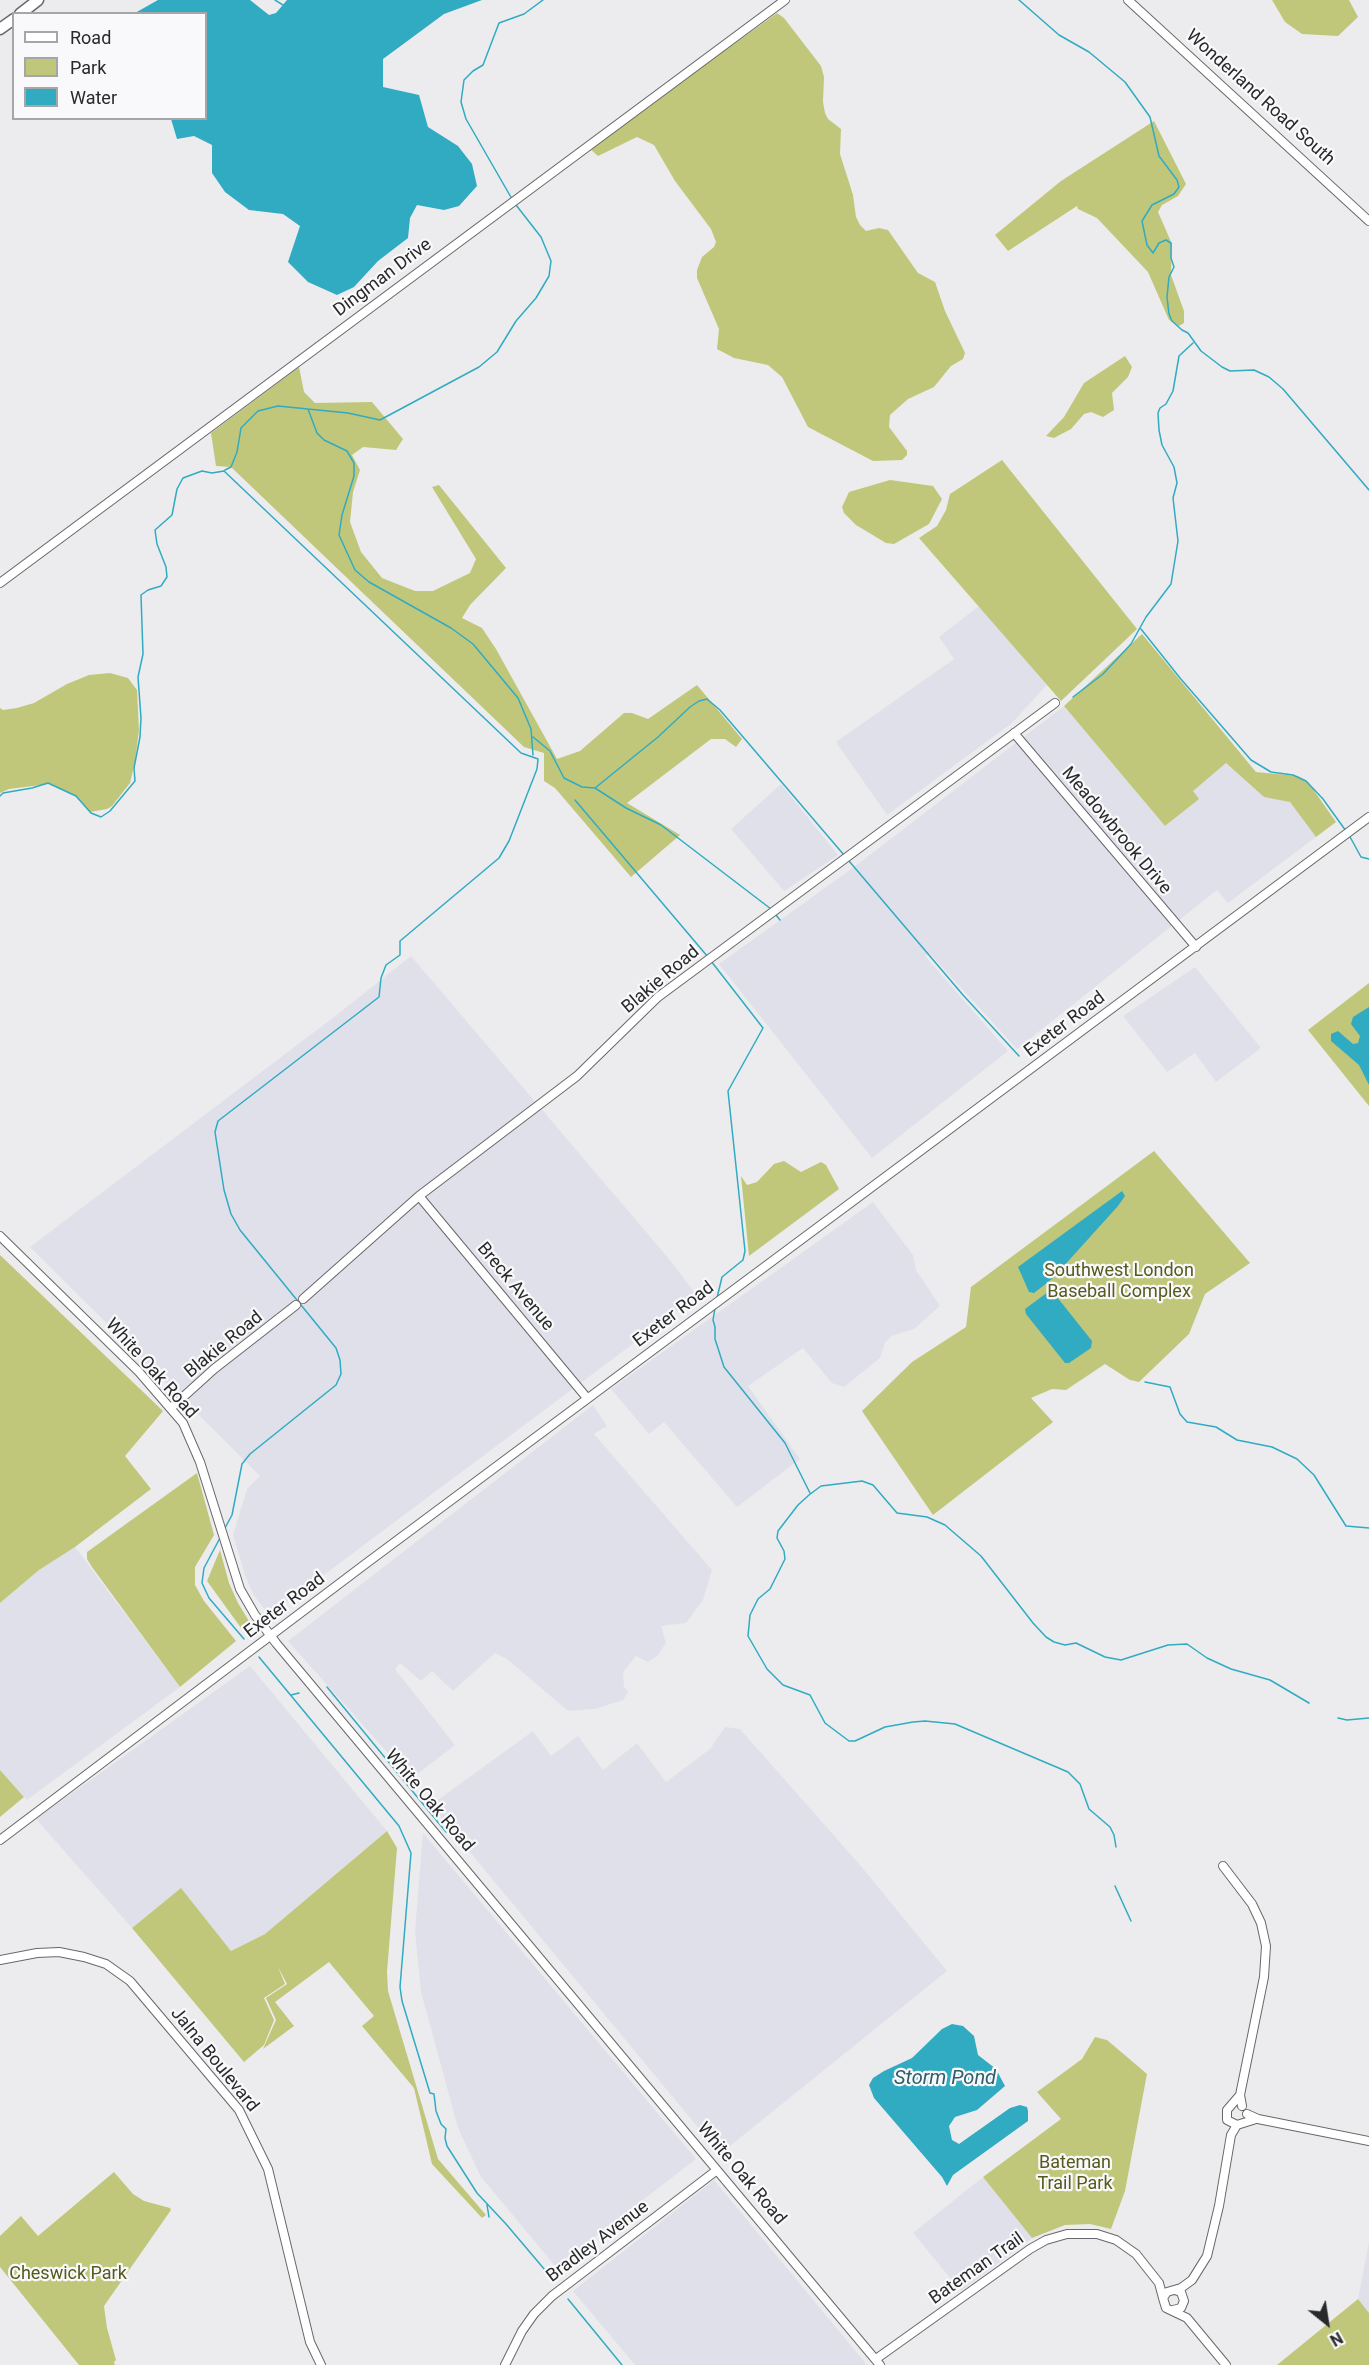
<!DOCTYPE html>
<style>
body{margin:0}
#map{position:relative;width:1369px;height:2365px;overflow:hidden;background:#ececee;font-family:Roboto,sans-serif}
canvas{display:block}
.legend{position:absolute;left:12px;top:12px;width:195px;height:108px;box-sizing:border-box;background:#f9f9fb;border:2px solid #a5a6a7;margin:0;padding:8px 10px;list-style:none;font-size:18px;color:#282929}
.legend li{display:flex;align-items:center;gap:12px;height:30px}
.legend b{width:30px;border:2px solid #a5a6a7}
.north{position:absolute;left:1297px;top:2293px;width:60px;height:60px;-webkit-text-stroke:4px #f9f9fb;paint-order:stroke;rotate:150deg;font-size:16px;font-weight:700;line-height:24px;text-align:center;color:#282929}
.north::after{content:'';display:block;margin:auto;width:21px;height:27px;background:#282929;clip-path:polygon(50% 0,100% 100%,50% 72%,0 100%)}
</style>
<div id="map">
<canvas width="1369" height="2365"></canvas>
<ul class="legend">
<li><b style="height:8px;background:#fff"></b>Road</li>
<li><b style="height:16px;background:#c0c77a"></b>Park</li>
<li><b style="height:16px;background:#30abc2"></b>Water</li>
</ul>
<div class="north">N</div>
</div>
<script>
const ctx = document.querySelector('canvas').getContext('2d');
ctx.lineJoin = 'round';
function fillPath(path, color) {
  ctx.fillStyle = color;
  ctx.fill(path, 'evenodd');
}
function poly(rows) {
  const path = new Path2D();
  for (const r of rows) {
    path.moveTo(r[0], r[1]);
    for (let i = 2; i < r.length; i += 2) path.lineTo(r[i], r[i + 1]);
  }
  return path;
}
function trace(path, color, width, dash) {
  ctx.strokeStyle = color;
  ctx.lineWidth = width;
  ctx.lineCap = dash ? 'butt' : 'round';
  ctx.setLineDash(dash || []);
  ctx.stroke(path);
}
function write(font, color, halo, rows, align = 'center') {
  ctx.font = font + ' Roboto,sans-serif';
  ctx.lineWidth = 4.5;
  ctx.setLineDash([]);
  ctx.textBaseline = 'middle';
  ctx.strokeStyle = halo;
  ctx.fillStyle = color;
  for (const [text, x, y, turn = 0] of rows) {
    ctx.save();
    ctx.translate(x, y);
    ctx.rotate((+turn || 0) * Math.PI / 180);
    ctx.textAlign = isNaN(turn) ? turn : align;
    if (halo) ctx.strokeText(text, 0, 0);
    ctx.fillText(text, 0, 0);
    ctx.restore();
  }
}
fillPath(poly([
 [979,606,1047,685,1012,723,887,815,836,742,954,659,939,637],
 [1064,706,1165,826,1198,799,1192,791,1226,763,1264,797,1290,801,1316,837,1228,903,1217,890,1017,1049,930,954,925,956,1008,1051,872,1158,719,964,854,867],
 [781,784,838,855,784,891,731,829],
 [411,956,670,1260,697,1296,277,1610,265,1610,253,1594,245,1575,233,1535,247,1489,260,1476,30,1247,338,1014],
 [1195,967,1261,1048,1216,1082,1195,1053,1167,1072,1123,1016],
 [873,1202,913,1255,916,1270,940,1306,914,1329,891,1336,885,1343,880,1358,844,1387,832,1383,803,1348,748,1386,800,1459,737,1507,664,1422,649,1434,611,1389],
 [593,1405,607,1426,594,1434,712,1570,703,1600,686,1623,661,1626,666,1643,657,1656,648,1662,636,1656,623,1672,624,1687,628,1692,623,1700,595,1709,568,1711,507,1659,495,1653,453,1691,432,1671,421,1681,400,1663,395,1669,455,1745,411,1779,288,1641],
 [75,1547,180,1687,27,1800,0,1770,0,1603,39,1570],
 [250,1666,387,1831,265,1934,231,1951,181,1888,132,1928,36,1819],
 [725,1727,740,1729,860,1865,947,1971,720,2154,431,1805,533,1731,551,1756,578,1736,603,1770,637,1743,666,1782,710,1749],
 [423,1833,696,2159,556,2267,481,2177,458,2128,421,1992,415,1931],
 [983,2177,1032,2238,961,2291,913,2233],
 [714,2180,867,2365,635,2365,573,2291],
 [1369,2242,1369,2313,1358,2299]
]), '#e0e0ea');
fillPath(poly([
 [1272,0,1349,0,1358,17,1338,36,1302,34,1285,22],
 [777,13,784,18,821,66,824,77,823,102,825,113,828,119,841,129,840,154,853,195,856,217,860,225,866,231,879,228,888,230,918,273,935,282,945,311,965,353,963,359,951,366,934,387,908,399,890,415,889,427,907,451,907,455,902,460,873,461,808,427,782,377,768,365,734,358,717,349,719,329,697,278,697,270,702,257,714,247,716,242,711,229,675,181,654,145,637,137,598,156,589,148],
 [1154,121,1186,184,1178,196,1162,205,1158,212,1172,244,1171,275,1184,311,1184,323,1179,326,1169,320,1148,272,1097,218,1078,209,1077,206,1008,251,995,235,1061,181],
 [1125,356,1132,367,1128,377,1112,393,1114,410,1103,417,1091,412,1084,414,1071,429,1054,438,1046,436,1064,417,1084,383],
 [299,367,304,392,315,403,372,402,403,439,396,450,363,447,352,455,360,470,353,492,350,522,361,552,382,578,415,591,433,591,470,573,476,559,432,487,439,485,506,568,470,605,462,618,482,628,496,649,557,759,580,751,624,713,632,713,648,719,697,685,742,739,736,747,725,739,711,739,627,803,680,835,631,877,555,788,544,781,544,753,524,747,231,467,216,466,211,433],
 [1002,460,1137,629,1061,701,919,538,937,526,946,510,950,494],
 [890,480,933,486,942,499,929,524,894,544,886,543,856,525,844,513,842,507,849,492],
 [1142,634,1256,772,1298,776,1308,782,1336,822,1316,837,1290,802,1264,797,1226,763,1193,791,1199,799,1165,826,1064,706],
 [110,673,128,678,137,690,139,730,135,762,130,783,112,806,107,809,90,812,75,796,49,784,9,789,0,793,0,708,3,710,17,708,34,703,67,684,89,675],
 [1369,983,1369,1106,1308,1030],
 [1154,1151,1250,1263,1205,1294,1189,1334,1139,1382,1130,1380,1105,1364,1066,1390,1052,1389,1031,1398,1053,1422,933,1515,862,1411,912,1362,966,1327,971,1287],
 [784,1161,801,1172,821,1162,826,1165,839,1189,749,1256,741,1176,747,1185,757,1182,774,1164],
 [0,1255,163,1411,125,1456,151,1489,75,1547,39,1570,0,1603],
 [197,1473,214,1535,195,1567,195,1585,204,1601,236,1641,180,1687,92,1567,87,1559,87,1552],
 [220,1550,229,1583,238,1603,252,1626,244,1632,207,1581],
 [0,1770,24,1797,0,1817],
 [387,1831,397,1848,387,1972,388,1991,438,2159,486,2215,482,2218,432,2164,414,2088,362,2026,374,2016,329,1962,275,2002,294,2026,263,2049,276,2020,266,1998,287,1984,278,1967,285,1984,264,1998,274,2020,264,2045,244,2062,132,1928,181,1888,231,1951,265,1934],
 [1095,2037,1107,2040,1147,2074,1125,2191,1111,2229,1090,2224,1065,2225,1032,2238,983,2177,1061,2119,1037,2092,1082,2059],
 [114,2172,133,2194,144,2201,170,2208,171,2210,104,2306,107,2328,116,2360,114,2362,115,2365,79,2365,0,2267,0,2236,21,2216,38,2236],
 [1358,2299,1369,2313,1369,2365,1277,2365]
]), '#c0c77a');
fillPath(poly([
 [158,0,250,0,269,15,276,13,287,0,482,0,444,14,383,59,383,87,419,95,428,127,458,146,472,164,477,186,459,206,444,210,417,205,410,218,408,238,378,261,354,287,337,295,308,282,288,262,300,226,283,214,249,210,225,192,212,173,212,145,194,136,177,139,171,119,206,118,206,14,135,13],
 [1369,1007,1369,1085,1359,1065,1331,1041,1331,1034,1338,1031,1353,1044,1358,1043,1360,1036,1351,1024,1353,1017],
 [1122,1191,1125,1196,1118,1206,1052,1279,1034,1293,1029,1292,1018,1267],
 [1048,1292,1053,1292,1092,1341,1091,1348,1069,1363,1065,1363,1026,1314,1025,1309],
 [952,2024,963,2026,974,2036,978,2055,996,2069,1005,2086,977,2110,955,2117,949,2126,952,2140,959,2144,1010,2108,1020,2105,1027,2107,1028,2111,1028,2121,953,2175,947,2186,942,2177,874,2098,869,2085,873,2078,884,2071,912,2058,942,2029]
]), '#30abc2');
trace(poly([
 [275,0,283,5],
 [1019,0,1059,35,1089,52,1125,82,1150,117,1159,156,1177,180,1179,187,1174,194,1152,205,1142,221,1147,245,1153,253,1159,243,1166,240,1171,243,1171,258,1174,267,1169,277,1167,297,1169,314,1172,321,1182,330,1188,333,1201,351,1222,367,1230,371,1254,370,1269,377,1283,389,1369,490],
 [512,199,466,119,461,102,464,80,473,71,483,65,499,23,524,14,543,0],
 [308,409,317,433,324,440,347,451,354,463,354,476,342,515,339,535,355,570,369,582,451,628,473,644,518,698,531,729,533,755],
 [225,470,231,467,237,452,241,428,258,411,278,406,348,413,380,420,479,367,497,352,516,321,536,298,549,276,551,261,541,237,516,205],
 [1141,629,1180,678,1251,760,1271,772,1293,775,1306,781,1323,799,1346,831],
 [1073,697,1103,674,1131,644,1146,617,1171,584,1178,541,1173,498,1177,483,1174,467,1162,445,1159,430,1158,413,1160,408,1166,404,1173,391,1179,356,1193,343],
 [533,737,550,751,564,778,582,787,595,788,626,808,661,825,771,909],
 [595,788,658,737,690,707,699,701,707,699,720,710,844,855],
 [0,796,3,793,32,788,48,783,76,796,91,813,101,817,110,811,135,781,134,768,140,737,141,718,138,677,143,654,141,595,148,590,161,586,167,577,166,567,157,544,155,530,172,515,177,489,183,478,202,471,212,473,224,471,521,753,538,759,537,769,509,841,499,858,400,941,400,955,386,965,381,978,379,997,218,1121,215,1132,224,1190,231,1214,240,1230,336,1348,340,1360,341,1374,336,1385,250,1454,242,1464,232,1515,225,1528],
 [575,800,708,957],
 [1349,835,1361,857,1369,859],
 [849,861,963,995,1019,1056],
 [776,915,780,920],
 [711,961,763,1028,728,1091,745,1251,743,1260,722,1277,717,1298],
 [715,1308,713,1320,715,1327,715,1339,724,1367,785,1443,810,1493],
 [1145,1382,1170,1387,1180,1414,1187,1422,1216,1427,1237,1440,1272,1447,1297,1459,1314,1475,1346,1526,1369,1528],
 [220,1538,204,1568,202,1583,209,1598,244,1639],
 [259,1657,399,1826,411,1853,400,1987,402,2001,430,2093,434,2094,436,2111,441,2124,446,2129,445,2138,447,2146,477,2193,506,2224,545,2270],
 [327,1687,446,1832],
 [291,1695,299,1693],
 [1338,1718,1347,1720,1369,1718],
 [1116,1847,1114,1835,1110,1827,1089,1809,1080,1784,1068,1772,955,1724,925,1721,913,1722,885,1727,855,1741,849,1741,825,1723,810,1695,783,1685,767,1669,748,1636,750,1615,758,1599,770,1589,785,1559,784,1551,777,1538,778,1531,798,1505,809,1495,821,1486,862,1481,873,1485,897,1513,927,1517,945,1525,981,1556,1033,1623,1046,1637,1054,1642,1065,1645,1076,1643,1105,1657,1121,1660,1168,1645,1187,1644,1207,1658,1231,1669,1270,1680,1309,1703],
 [1115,1886,1131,1921],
 [487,2205,489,2217],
 [568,2299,622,2365]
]), '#30abc2', 1.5);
const secondary = poly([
 [0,583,785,0],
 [1014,733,1196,947],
 [419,1196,587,1398],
 [0,1236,139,1372,183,1423,200,1462,240,1589,255,1615,276,1643,880,2365],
 [303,1299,419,1196,577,1076,658,997,1055,703],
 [171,1408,214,1369,296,1305],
 [0,1840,364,1565,1369,817],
 [1223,1866,1252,1904,1261,1923,1266,1946,1264,1977,1240,2095,1242,2106],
 [0,1960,37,1953,59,1952,84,1957,106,1964,130,1981,239,2110,268,2169,310,2342,321,2365],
 [1240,2095,1227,2110,1227,2120,1237,2125,1256,2119],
 [1247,2114,1258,2119,1369,2141],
 [1173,2310,1181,2308,1184,2301,1181,2292,1175,2290],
 [876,2359,1030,2249,1046,2240,1067,2234,1097,2234,1116,2240,1136,2254,1159,2283,1163,2298],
 [505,2365,522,2331,534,2314,552,2296,717,2170],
 [1226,2365,1187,2318,1166,2308,1163,2298,1167,2292,1181,2288,1192,2280,1207,2256,1219,2206,1231,2135,1237,2125]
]);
const primary = poly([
 [1128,0,1369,221]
]);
const highway = poly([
 [20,14,38,0],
 [0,29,14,19]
]);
trace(secondary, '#68686a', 10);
trace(primary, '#68686a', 10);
trace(highway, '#68686a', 13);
trace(secondary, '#fff', 8);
trace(primary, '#fff', 8);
trace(highway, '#fff', 10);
write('18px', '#282929', '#f9f9fb', [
 ["Wonderland Road South",1260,98,42],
 ["Dingman Drive",383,278,-37],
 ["Meadowbrook Drive",1116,831,50],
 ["Blakie Road",661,980,-40],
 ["Exeter Road",1065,1025,-37],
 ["Breck Avenue",515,1287,50],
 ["Exeter Road",674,1315,-37],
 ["Blakie Road",224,1345,-39],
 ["White Oak Road",151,1369,48],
 ["Exeter Road",285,1606,-37],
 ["White Oak Road",429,1801,50],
 ["Jalna Boulevard",214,2060,51],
 ["White Oak Road",741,2174,50],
 ["Bradley Avenue",598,2242,-37],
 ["Bateman Trail",977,2269,-35]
]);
write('18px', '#565a1d', '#f9f9fb', [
 ["Southwest London",1119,1271],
 ["Baseball Complex",1119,1292],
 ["Bateman",1075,2163],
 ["Trail Park",1075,2184],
 ["Cheswick Park",68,2274]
]);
write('italic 20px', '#2d5e69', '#f9f9fb', [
 ["Storm Pond",945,2079]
]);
</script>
